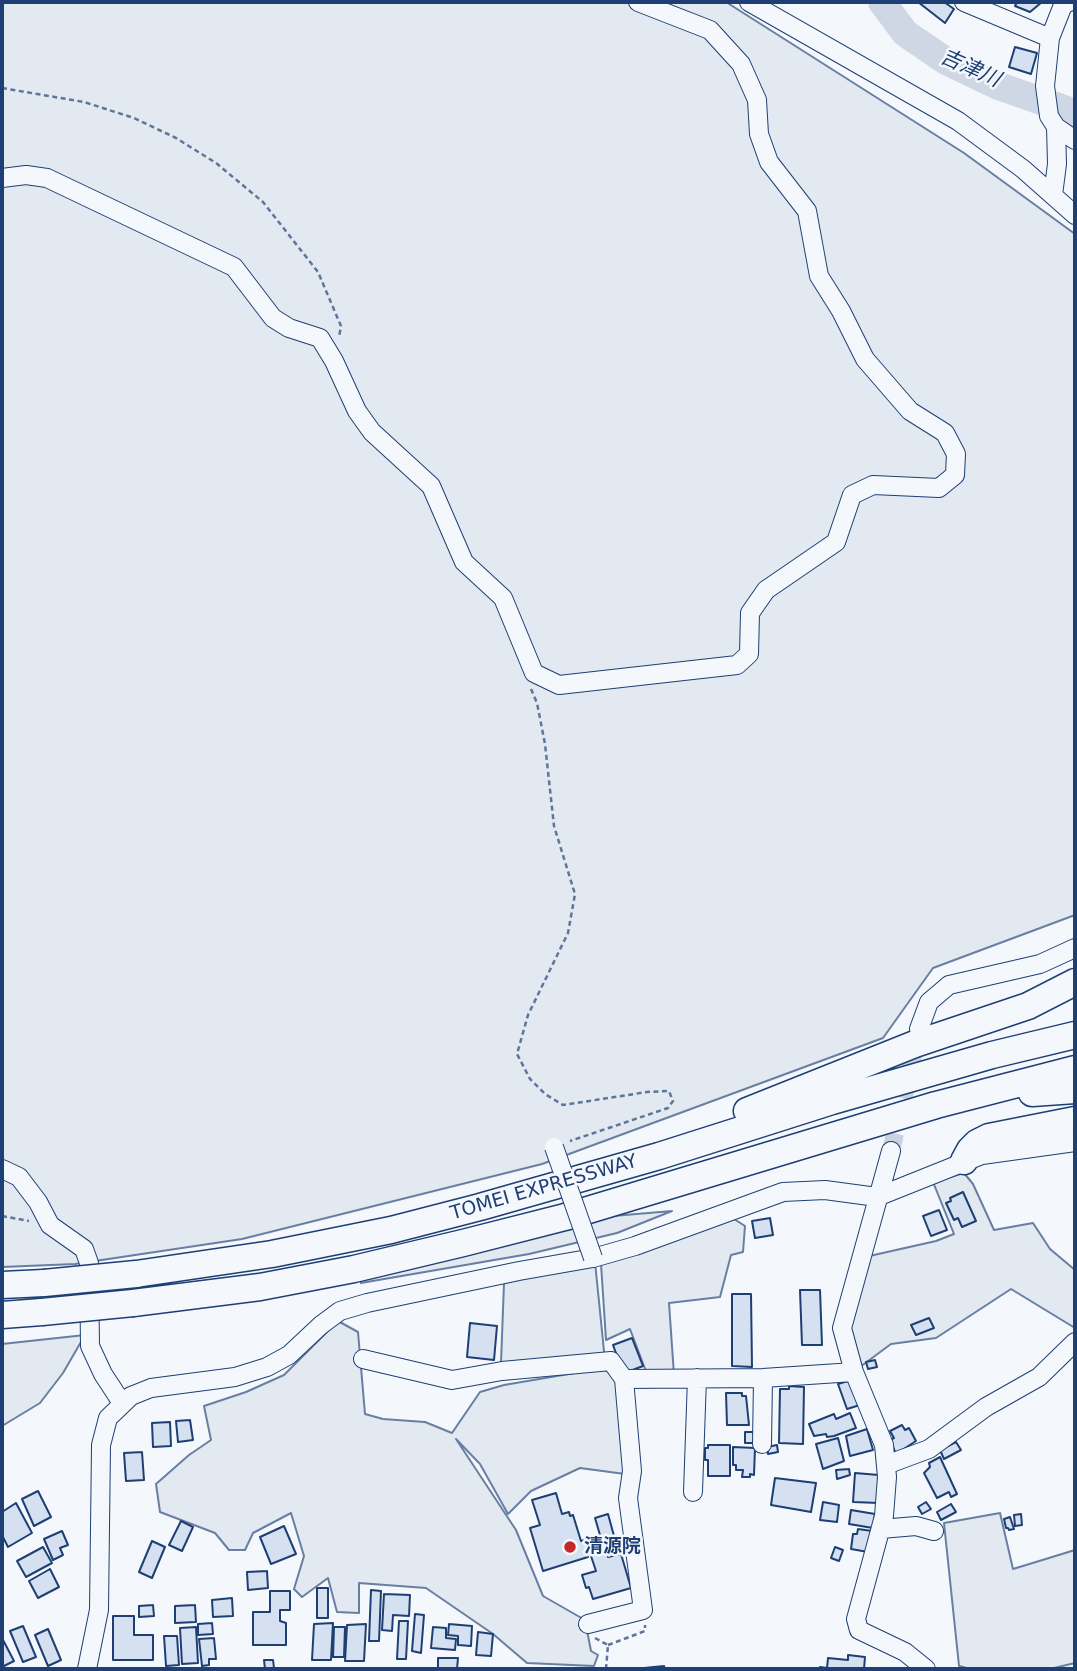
<!DOCTYPE html>
<meta charset="utf-8">
<style>
body{margin:0}
#map{position:relative;width:1077px;height:1671px;overflow:hidden;background:#f4f7fb;font-family:"DejaVu Sans",sans-serif}
canvas{display:block}
.frame{position:absolute;inset:0;border:4px solid #1d3f73;pointer-events:none}
</style>
<div id="map">
<canvas width="1077" height="1671"></canvas>
<div class="frame"></div>
</div>
<script>
const ctx = document.querySelector('canvas').getContext('2d');
ctx.lineJoin = 'round';
function fillPath(path, color) {
  ctx.fillStyle = color;
  ctx.fill(path, 'evenodd');
}
function poly(rows) {
  const path = new Path2D();
  for (const r of rows) {
    path.moveTo(r[0], r[1]);
    for (let i = 2; i < r.length; i += 2) path.lineTo(r[i], r[i + 1]);
  }
  return path;
}
function trace(path, color, width, dash) {
  ctx.strokeStyle = color;
  ctx.lineWidth = width;
  ctx.lineCap = dash ? 'butt' : 'round';
  ctx.setLineDash(dash || []);
  ctx.stroke(path);
}
function write(font, color, halo, rows, align = 'center') {
  ctx.font = font + ' "DejaVu Sans","Noto Sans JP",sans-serif';
  ctx.lineWidth = 5;
  ctx.setLineDash([]);
  ctx.textBaseline = 'middle';
  ctx.strokeStyle = halo;
  ctx.fillStyle = color;
  for (const [text, x, y, turn = 0] of rows) {
    ctx.save();
    ctx.translate(x, y);
    ctx.rotate((+turn || 0) * Math.PI / 180);
    ctx.textAlign = isNaN(turn) ? turn : align;
    if (halo) ctx.strokeText(text, 0, 0);
    ctx.fillText(text, 0, 0);
    ctx.restore();
  }
}
const green = poly([
 [2,2,726,2,964,153,1075,234,1075,915,933,968,883,1038,542,1164,242,1239,75,1264,2,1267,2,2],
 [964,1173,973,1184,994,1230,1033,1223,1050,1249,1075,1270,1075,1328,1011,1289,936,1338,891,1344,860,1367,847,1333,865,1257,936,1241,954,1234,933,1182,964,1173],
 [672,1211,617,1233,529,1254,361,1283,361,1278,613,1216,672,1211],
 [734,1219,745,1226,743,1252,731,1255,720,1297,669,1303,674,1375,647,1374,630,1329,606,1340,601,1264,734,1219],
 [595,1262,605,1361,501,1363,504,1283,595,1262],
 [338,1321,358,1332,365,1414,383,1419,425,1422,452,1433,480,1392,504,1385,604,1368,616,1375,625,1474,580,1468,531,1491,508,1514,480,1464,456,1439,516,1530,543,1596,585,1620,591,1651,598,1655,594,1666,527,1663,493,1634,426,1588,359,1583,359,1613,337,1612,328,1578,302,1597,294,1589,304,1556,291,1513,253,1533,245,1550,229,1550,215,1533,160,1512,156,1484,189,1455,211,1440,204,1406,246,1392,284,1375,338,1321],
 [85,1335,63,1373,40,1403,2,1426,2,1344,85,1335],
 [1000,1513,1013,1569,1075,1550,1075,1663,1050,1669,971,1669,959,1666,944,1523,1000,1513]
]);
fillPath(green, '#e3e9f0');
trace(green, '#687fa3', 2);
trace(poly([
 [882,2,905,33,946,61,996,85,1075,113]
]), '#cfd7e4', 28);
const building = poly([
 [918,2,944,2,954,9,945,23,918,2],
 [1017,2,1042,2,1030,12,1015,6,1017,2],
 [1015,47,1037,53,1031,74,1009,67,1015,47],
 [963,1192,976,1221,962,1227,958,1218,954,1220,946,1203,951,1201,950,1198,963,1192],
 [939,1210,947,1230,931,1236,923,1216,939,1210],
 [770,1218,773,1235,755,1238,752,1221,770,1218],
 [800,1290,820,1290,822,1345,802,1345,800,1290],
 [732,1294,751,1294,752,1367,732,1366,732,1294],
 [929,1318,934,1328,916,1335,911,1325,929,1318],
 [470,1323,497,1326,494,1360,467,1357,470,1323],
 [632,1338,643,1366,630,1371,621,1367,613,1345,632,1338],
 [875,1360,877,1367,868,1369,866,1362,875,1360],
 [851,1380,860,1405,847,1409,838,1384,851,1380],
 [789,1386,804,1387,803,1444,779,1443,780,1389,789,1389,789,1386],
 [726,1393,742,1393,742,1396,746,1396,749,1425,727,1425,726,1393],
 [850,1413,856,1428,834,1436,827,1437,826,1434,814,1436,809,1424,834,1414,836,1419,850,1413],
 [190,1420,193,1440,178,1442,176,1421,190,1420],
 [170,1422,171,1446,153,1447,152,1423,170,1422],
 [902,1425,905,1430,909,1428,916,1441,896,1454,890,1440,894,1438,890,1431,902,1425],
 [867,1429,873,1450,850,1456,846,1436,867,1429],
 [745,1432,754,1432,754,1443,745,1443,745,1432],
 [838,1438,844,1461,823,1469,816,1444,838,1438],
 [956,1442,961,1450,944,1459,940,1450,956,1442],
 [708,1445,730,1445,730,1476,708,1476,708,1460,705,1460,705,1448,708,1448,708,1445],
 [777,1445,778,1452,768,1454,767,1447,777,1445],
 [733,1447,755,1448,754,1475,750,1474,750,1477,742,1477,743,1470,736,1470,736,1465,733,1465,733,1447],
 [142,1452,144,1480,126,1481,124,1453,142,1452],
 [940,1457,957,1494,951,1497,949,1492,937,1498,924,1473,930,1467,929,1463,940,1457],
 [849,1469,850,1475,837,1479,836,1470,849,1469],
 [855,1473,879,1475,879,1503,853,1502,855,1473],
 [775,1478,816,1483,811,1512,771,1505,775,1478],
 [38,1491,51,1517,34,1526,22,1499,38,1491],
 [556,1493,562,1514,569,1512,570,1516,573,1515,581,1541,600,1535,595,1518,608,1514,614,1536,603,1540,608,1557,621,1554,631,1588,593,1599,589,1587,586,1588,582,1575,596,1571,590,1553,587,1554,588,1557,543,1571,530,1528,540,1525,532,1500,556,1493],
 [823,1502,839,1505,837,1522,820,1520,823,1502],
 [926,1502,931,1509,922,1514,918,1507,926,1502],
 [16,1503,32,1533,8,1547,2,1535,2,1512,16,1503],
 [951,1504,956,1512,941,1520,937,1512,951,1504],
 [851,1510,875,1514,873,1528,849,1524,851,1510],
 [1021,1514,1022,1525,1015,1526,1014,1515,1021,1514],
 [1010,1517,1014,1529,1009,1530,1008,1528,1006,1528,1004,1519,1010,1517],
 [181,1521,193,1527,182,1551,169,1545,181,1521],
 [284,1526,296,1554,271,1564,260,1537,284,1526],
 [858,1529,872,1531,868,1552,851,1549,853,1534,857,1534,858,1529],
 [62,1531,68,1545,60,1548,63,1555,53,1560,44,1539,62,1531],
 [152,1541,165,1547,152,1578,139,1572,152,1541],
 [43,1547,52,1563,26,1577,17,1561,43,1547],
 [835,1547,843,1550,839,1561,831,1558,835,1547],
 [50,1569,59,1587,38,1598,29,1581,50,1569],
 [267,1571,268,1588,248,1590,247,1572,267,1571],
 [317,1588,328,1588,328,1618,317,1618,317,1588],
 [371,1590,381,1591,379,1641,369,1641,371,1590],
 [270,1591,290,1591,290,1610,280,1610,280,1621,286,1623,286,1645,253,1645,253,1612,270,1612,270,1591],
 [384,1594,410,1595,409,1616,393,1615,392,1631,382,1630,384,1594],
 [232,1598,233,1616,213,1617,212,1600,232,1598],
 [153,1605,154,1616,139,1617,139,1606,153,1605],
 [195,1605,196,1622,175,1623,175,1606,195,1605],
 [415,1614,424,1615,421,1653,412,1651,415,1614],
 [113,1616,134,1616,134,1635,153,1635,153,1660,113,1660,113,1616],
 [399,1621,408,1621,406,1659,397,1659,399,1621],
 [212,1623,213,1634,198,1635,198,1624,212,1623],
 [333,1623,331,1660,312,1660,314,1624,333,1623],
 [366,1624,364,1661,345,1661,347,1625,366,1624],
 [449,1624,472,1626,471,1646,458,1645,458,1636,448,1635,449,1624],
 [23,1626,36,1657,23,1662,10,1631,23,1626],
 [196,1627,198,1663,182,1664,180,1628,196,1627],
 [334,1627,345,1627,344,1657,333,1657,334,1627],
 [433,1627,446,1628,446,1638,456,1639,455,1650,431,1648,433,1627],
 [48,1629,61,1660,48,1666,35,1635,48,1629],
 [478,1632,493,1634,491,1656,476,1655,478,1632],
 [164,1636,177,1636,179,1665,166,1666,164,1636],
 [2,1638,14,1661,2,1667,2,1638],
 [214,1638,216,1659,209,1659,209,1665,202,1666,199,1639,214,1638],
 [848,1655,865,1657,864,1669,819,1669,820,1667,827,1668,828,1658,848,1660,848,1655],
 [438,1658,458,1658,457,1669,438,1669,438,1658],
 [264,1660,273,1660,274,1668,265,1669,264,1660],
 [664,1666,665,1669,644,1669,644,1668,664,1666]
]);
fillPath(building, '#d5e0f0');
trace(building, '#1d3f73', 2);
trace(poly([
 [891,1151,917,1038]
]), '#c9d2e0', 18, [18, 9]);
const minor = poly([
 [749,2,958,121,1023,169,1075,215],
 [964,2,1050,38],
 [1056,127,1075,140],
 [2,178,26,175,47,178,234,267,273,318,289,328,320,338,334,361,357,411,372,432,431,486,464,562,503,598,534,673,559,685,737,665,749,654,750,613,766,590,836,542,852,495,873,485,939,488,955,475,956,454,945,433,910,411,865,359,841,311,819,276,807,211,769,162,759,134,757,100,741,64,710,30,638,2],
 [1053,195,1057,164,1056,127,1049,116,1045,86,1050,38,1063,5,1069,2],
 [919,1029,929,1002,949,985,1040,964,1075,948],
 [891,1151,842,1328,854,1372,884,1445,887,1477,884,1516,856,1619,859,1630,905,1652,926,1669],
 [2,1169,19,1177,38,1202,50,1225,84,1249,89,1263,90,1346,103,1374,122,1403],
 [363,1359,452,1380,502,1371,611,1361,624,1379,632,1471,628,1498,643,1610,588,1624],
 [624,1379,763,1378,854,1372],
 [762,1444,763,1378],
 [886,1465,929,1449,986,1407,1039,1377,1075,1342],
 [693,1492,697,1378],
 [881,1529,916,1526,934,1531],
 [87,1669,99,1610,101,1445,108,1418,131,1396,151,1388,235,1377,267,1367,289,1355,321,1325,340,1311,367,1303,519,1271,593,1258,635,1246,783,1192,825,1190,877,1197,982,1155,1075,1142]
]);
const highway = poly([
 [1032,1093,1075,1090],
 [747,1111,915,1044,1028,1006,1075,982],
 [964,1161,970,1150,977,1143,989,1137,1075,1120],
 [136,1274,272,1254,391,1230,480,1207,659,1156,832,1101,992,1055,1075,1035],
 [2,1285,44,1283],
 [133,1303,260,1287,354,1269,463,1243,565,1217,936,1105,1075,1069],
 [2,1315,42,1312]
]);
trace(minor, '#1d3f73', 20);
trace(highway, '#1d3f73', 29);
trace(poly([
 [2,88,84,102,134,118,176,138,216,163,263,202,318,272,341,326,339,337],
 [531,689,537,703,545,744,554,826,575,894,568,933,528,1015,517,1054,530,1079,545,1094,563,1105,647,1092,669,1091,673,1101,668,1108,570,1141],
 [2,1216,29,1221],
 [595,1638,608,1645,606,1669],
 [608,1645,645,1631,645,1625]
]), '#5e769c', 2.5, [5, 3.5]);
trace(minor, '#f4f7fb', 18);
trace(highway, '#f4f7fb', 26);
const minorBridge = poly([
 [554,1147,593,1258]
]);
const highwayBridge = poly([
 [44,1283,136,1274],
 [42,1312,133,1303]
]);
trace(minorBridge, '#1d3f73', 20, []);
trace(highwayBridge, '#1d3f73', 29, []);
trace(minorBridge, '#f4f7fb', 18);
trace(highwayBridge, '#f4f7fb', 26);
for (const [x, y, r, color] of [
 [570,1547,7,"#c62828"]
]) {
  const dot = new Path2D();
  dot.arc(x, y, r, 0, 2 * Math.PI);
  ctx.fillStyle = color;
  ctx.fill(dot);
  trace(dot, '#f4f7fb', 2.5);
}
write('19px', '#1d3f73', '#f4f7fb', [
 ["TOMEI EXPRESSWAY",544,1188,-16]
]);
write('bold 19px', '#1d3f73', '#f4f7fb', [
 ["清源院",584,1547]
], 'left');
write('italic 21px', '#1d3f73', '#f4f7fb', [
 ["吉津川",970,69,24]
]);
</script>
